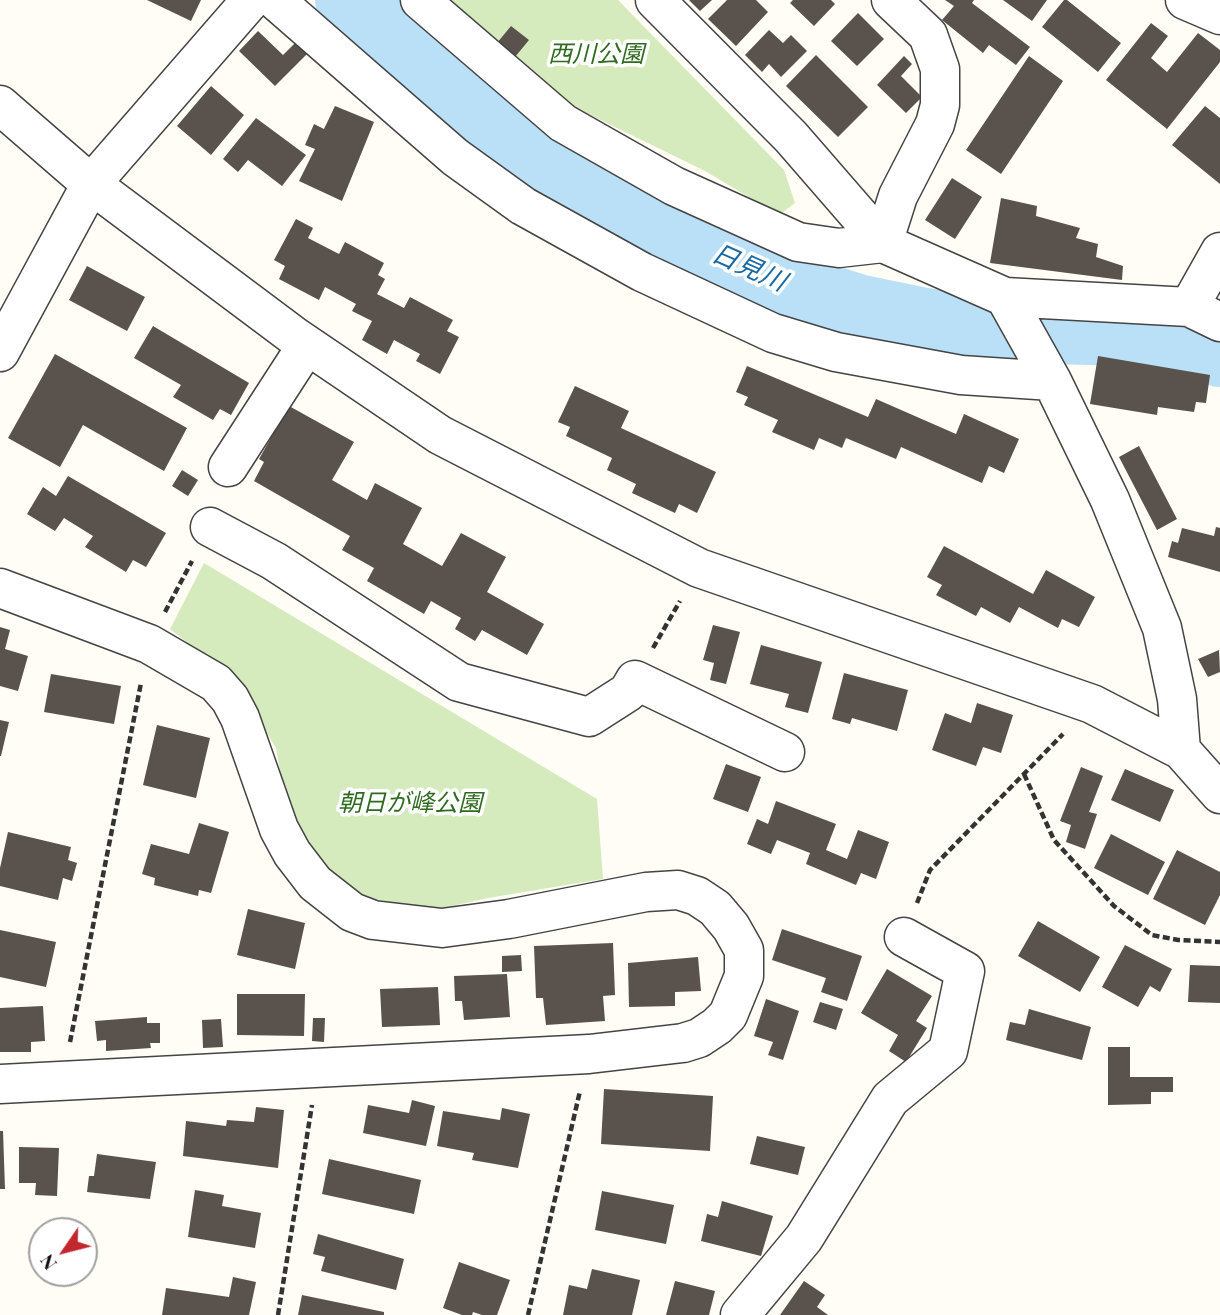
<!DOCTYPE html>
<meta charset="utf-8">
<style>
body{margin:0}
#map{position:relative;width:1220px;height:1315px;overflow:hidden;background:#fffdf5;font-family:"Playfair Display",serif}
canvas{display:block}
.north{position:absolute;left:28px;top:1217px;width:70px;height:70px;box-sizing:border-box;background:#fff;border:2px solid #a0a0a0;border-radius:50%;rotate:235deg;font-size:19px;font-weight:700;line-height:28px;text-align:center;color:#111}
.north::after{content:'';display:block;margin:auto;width:24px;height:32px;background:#c4262e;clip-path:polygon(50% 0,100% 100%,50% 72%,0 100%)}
</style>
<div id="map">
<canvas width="1220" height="1315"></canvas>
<div class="north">N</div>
</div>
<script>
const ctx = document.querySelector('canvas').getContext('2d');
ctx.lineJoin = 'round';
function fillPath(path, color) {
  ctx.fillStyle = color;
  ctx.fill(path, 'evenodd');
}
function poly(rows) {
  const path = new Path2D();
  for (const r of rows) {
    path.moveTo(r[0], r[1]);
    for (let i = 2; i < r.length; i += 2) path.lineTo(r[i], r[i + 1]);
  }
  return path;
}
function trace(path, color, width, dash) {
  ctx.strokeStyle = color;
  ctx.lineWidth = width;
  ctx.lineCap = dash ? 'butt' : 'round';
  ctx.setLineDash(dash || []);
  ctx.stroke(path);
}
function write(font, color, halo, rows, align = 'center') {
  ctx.font = font + ' "Playfair Display","Noto Sans JP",serif';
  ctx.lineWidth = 7;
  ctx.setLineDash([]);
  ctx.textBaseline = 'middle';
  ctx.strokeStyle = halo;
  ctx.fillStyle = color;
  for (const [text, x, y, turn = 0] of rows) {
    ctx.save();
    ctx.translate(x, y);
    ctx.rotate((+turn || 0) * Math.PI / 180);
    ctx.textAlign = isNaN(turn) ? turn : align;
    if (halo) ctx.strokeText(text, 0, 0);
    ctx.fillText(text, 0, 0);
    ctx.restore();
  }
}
fillPath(poly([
 [449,0,618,0,784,170,795,203,779,215,705,171,568,104],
 [204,563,597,799,603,879,488,898,430,911,362,896,316,858,286,806,276,748,235,680,170,629]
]), '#d5ebbd');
trace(poly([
 [349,0,487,119,532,150,587,185,726,260,788,286,857,308,920,321,964,328,1132,332,1191,341,1220,353]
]), '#b9e0f7', 68);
fillPath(poly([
 [147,0,201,0,191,21],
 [689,0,712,0,700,11],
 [727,0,756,0,768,12,736,46,708,19],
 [793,0,831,0,835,4,814,26,790,3],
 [945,0,974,0,972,3,1030,47,1016,65,989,45,983,53,942,20,954,6],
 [1003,0,1047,0,1032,21],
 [1064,0,1067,0,1121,43,1098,72,1042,27],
 [858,13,884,39,857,66,831,41],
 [1151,23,1168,36,1151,58,1167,72,1198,33,1220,50,1220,62,1167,129,1106,80],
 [511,26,529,40,515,57,497,43],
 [769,30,783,43,791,35,807,51,781,77,769,64,762,72,745,55],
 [258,31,283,55,296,42,307,54,275,86,239,51],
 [816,55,868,107,838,137,786,86],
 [904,56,912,64,901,76,922,97,906,113,877,85],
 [1029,56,1063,81,1001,174,966,150],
 [211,86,244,115,211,155,177,126],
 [335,106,374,122,342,201,299,181,315,149,305,145,314,124,324,129],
 [1205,106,1220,118,1220,184,1172,145],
 [256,118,306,155,282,186,248,160,238,172,223,159],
 [952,178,982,197,955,239,925,220],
 [1001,198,1037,206,1036,216,1080,228,1076,238,1098,244,1096,257,1123,266,1122,280,990,263],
 [296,219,313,228,308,238,339,254,345,242,384,263,378,275,385,279,377,294,404,308,410,297,453,320,447,331,459,337,440,374,416,361,420,354,394,340,387,354,362,340,372,321,352,311,356,304,325,287,319,300,279,279,285,266,274,260],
 [87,266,145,297,127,331,69,300],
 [153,326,249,383,231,415,220,409,213,420,173,397,181,385,134,358],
 [55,354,187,428,164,471,83,425,60,467,8,438],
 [1098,356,1210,375,1206,403,1196,402,1194,412,1158,407,1157,415,1090,404],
 [747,366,868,417,876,399,956,434,964,414,1019,439,1004,473,989,466,982,483,901,447,896,459,846,438,842,448,819,438,814,450,772,432,778,420,744,405,748,397,736,392],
 [575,386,629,411,621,428,716,472,697,513,679,504,675,513,632,493,636,484,607,470,612,458,566,436,570,427,558,422],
 [289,406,354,442,332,480,367,500,375,483,422,508,403,544,442,566,461,533,506,557,487,592,544,624,527,655,482,630,475,641,455,629,461,618,431,601,424,614,367,581,374,568,342,550,350,536,254,481,264,462,259,459],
 [1139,446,1177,519,1157,530,1119,457],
 [182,470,198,480,188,496,172,486],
 [68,476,166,533,146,567,133,560,126,572,85,547,93,536,64,518,55,531,27,514,43,487,56,496],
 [1216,527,1220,528,1220,572,1168,557,1172,541,1178,543,1182,528,1214,536],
 [944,546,1033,594,1046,570,1095,597,1079,627,1062,619,1058,628,1019,607,1010,623,981,607,976,616,936,595,942,585,927,577],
 [713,625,740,632,726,684,710,680,714,663,703,660],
 [0,627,10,630,5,649,28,656,18,691,0,686],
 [761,645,822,662,808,713,785,707,789,694,750,684],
 [1219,650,1220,672,1208,677,1198,659],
 [844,673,908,690,897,731,852,718,850,724,832,719],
 [51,674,121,686,114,724,44,712],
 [977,703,1013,715,1001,753,983,747,976,766,932,750,945,713,971,723],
 [0,720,9,722,1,756,0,756],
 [157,725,210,738,196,798,143,785],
 [726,764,761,777,748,812,713,799],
 [1081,767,1103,776,1089,812,1097,814,1085,849,1066,842,1071,825,1060,821],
 [1125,769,1174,790,1160,822,1111,800],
 [776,801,836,824,826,850,847,859,858,830,889,842,876,879,861,873,856,885,806,864,810,853,777,840,771,854,747,844,757,819,768,824],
 [199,823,229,832,211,893,199,890,198,896,154,885,155,878,142,874,151,844,189,854],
 [8,832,71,847,68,860,77,863,72,881,63,878,58,900,0,886,0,868],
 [1111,834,1165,862,1148,895,1094,868],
 [1177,850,1220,872,1220,895,1205,925,1153,899],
 [248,909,305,923,295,969,237,955],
 [1038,921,1100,957,1080,992,1018,956],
 [782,929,862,956,847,1001,821,992,826,978,772,960],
 [0,930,56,942,46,987,0,977],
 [613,943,615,995,603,996,605,1021,546,1025,543,998,536,998,534,946],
 [1125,945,1172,969,1160,992,1150,986,1138,1007,1102,987],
 [521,955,522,971,502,972,502,956],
 [698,957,701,991,675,992,675,1006,629,1007,628,963],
 [1190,965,1220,966,1220,1003,1188,1002],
 [887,969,932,996,916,1021,927,1028,906,1062,889,1051,898,1035,861,1013],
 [507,974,510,1017,464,1020,462,1001,455,1001,454,976],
 [438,987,440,1025,382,1027,380,989],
 [237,994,305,994,304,1036,237,1035],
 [766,999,799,1011,783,1060,768,1055,773,1042,754,1036],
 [820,1002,843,1009,836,1030,813,1022],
 [43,1006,45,1041,31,1042,31,1052,0,1052,0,1008],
 [1029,1009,1091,1027,1082,1060,1006,1040,1010,1022,1025,1025],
 [147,1017,147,1023,160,1023,160,1043,150,1043,151,1048,106,1051,106,1040,97,1041,95,1021],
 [313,1018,325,1018,324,1042,312,1041],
 [221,1019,223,1047,203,1048,202,1020],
 [1108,1047,1130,1047,1130,1077,1173,1077,1173,1092,1151,1092,1151,1104,1108,1105],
 [604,1089,713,1096,710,1151,601,1144],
 [412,1100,435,1106,426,1146,363,1133,368,1105,409,1113],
 [256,1107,284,1110,278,1168,183,1156,186,1121,226,1126,227,1120,254,1122],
 [502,1108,530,1114,518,1168,472,1160,474,1153,437,1146,443,1111,500,1120],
 [0,1131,3,1131,5,1189,0,1189],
 [757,1136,805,1147,798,1175,750,1164],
 [19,1147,59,1148,57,1196,35,1195,36,1183,19,1183],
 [97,1154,156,1162,150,1199,87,1192,89,1176,94,1176],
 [329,1159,421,1180,414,1214,322,1194],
 [195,1190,224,1195,222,1206,261,1213,255,1248,188,1237],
 [602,1191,674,1205,666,1244,595,1230],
 [722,1201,773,1216,761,1256,701,1241,707,1214,718,1217],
 [318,1234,404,1259,396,1290,321,1271,325,1257,313,1254],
 [459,1262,510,1280,497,1315,482,1315,473,1312,472,1315,462,1315,443,1308],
 [592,1269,640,1280,632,1315,563,1315,569,1285,587,1289],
 [233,1277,256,1282,249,1315,162,1315,166,1288,229,1297],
 [675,1281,715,1291,709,1315,666,1315],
 [804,1281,825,1295,817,1307,828,1315,780,1315],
 [302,1295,384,1312,384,1315,298,1315]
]), '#5a524d');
const minor = poly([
 [275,0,455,157,523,206,642,272,773,333,836,352,961,375,1052,381],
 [420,0,563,123,674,186,798,242,839,248,883,243],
 [655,0,791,137,883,243,1005,297,1189,307,1220,322],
 [1185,0,1220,15],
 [0,105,91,184,294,336,440,435,699,568,1092,704,1181,750,1220,794],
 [883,243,898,196,935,124,940,105,940,69,928,35,891,0],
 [1005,297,1052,381,1110,500,1162,628,1177,699,1181,750],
 [1189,307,1220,252],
 [0,352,91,184,251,0],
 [228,467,307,345],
 [210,527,274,561,459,682,589,717,628,692,635,680,785,752],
 [0,588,149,644,216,683,230,699,240,718,279,829,292,853,315,883,352,912,373,920,442,928,509,919,646,892,678,890,697,896,715,908,731,927,744,950,744,976,728,1015,717,1026,699,1038,683,1043,589,1054,0,1084],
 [740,1315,804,1238,890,1099,948,1051,965,971,904,937]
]);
trace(minor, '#444', 41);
trace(poly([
 [165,612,192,561],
 [653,648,680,601],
 [1024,774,1054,840,1114,906,1152,935,1178,940,1220,942],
 [917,903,930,870,1063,734],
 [70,1042,141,683],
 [278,1315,312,1105],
 [528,1315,580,1091]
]), '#333', 4.5, [7, 3.5]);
trace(minor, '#fff', 38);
write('italic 24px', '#2f6b1f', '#fff', [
 ["西川公園",596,55],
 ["朝日が峰公園",410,804]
]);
write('italic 26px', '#1768a6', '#fff', [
 ["日見川",749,268,24]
]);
</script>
